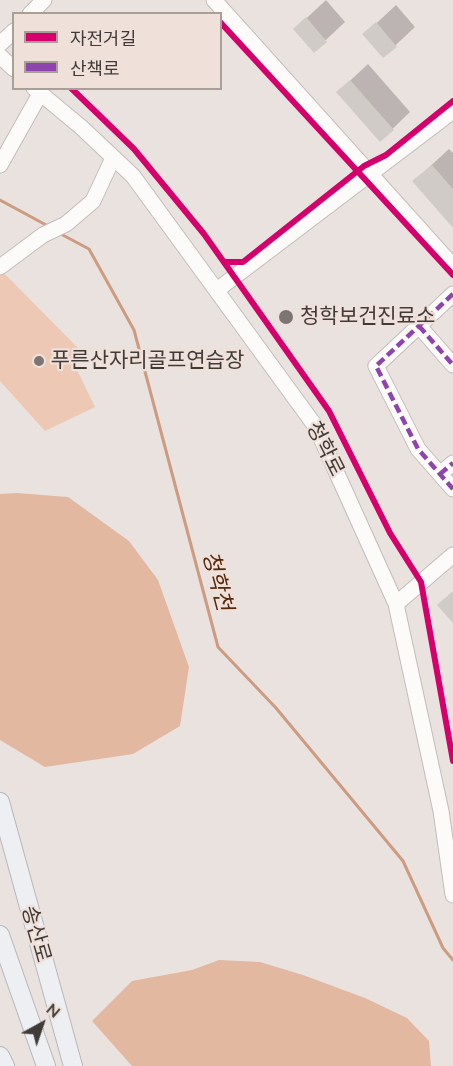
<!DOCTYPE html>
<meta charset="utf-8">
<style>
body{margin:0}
#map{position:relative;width:453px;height:1066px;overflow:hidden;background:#eae2df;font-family:Mulish,"Noto Sans KR",sans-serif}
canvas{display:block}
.legend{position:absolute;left:12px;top:12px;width:210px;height:78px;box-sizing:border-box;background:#efe1da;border:2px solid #a99f99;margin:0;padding:8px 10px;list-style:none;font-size:18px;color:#413b38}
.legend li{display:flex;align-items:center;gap:12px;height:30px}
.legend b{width:30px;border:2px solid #a99f99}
.north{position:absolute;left:12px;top:994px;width:60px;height:60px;-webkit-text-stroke:4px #efe1da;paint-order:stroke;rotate:40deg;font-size:16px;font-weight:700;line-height:24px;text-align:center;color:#413b38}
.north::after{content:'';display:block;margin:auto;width:21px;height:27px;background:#413b38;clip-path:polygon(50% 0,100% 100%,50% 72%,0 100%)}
</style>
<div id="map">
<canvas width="453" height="1066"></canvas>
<ul class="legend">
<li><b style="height:8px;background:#d6006c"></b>자전거길</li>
<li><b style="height:8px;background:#8e44ad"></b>산책로</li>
</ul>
<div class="north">N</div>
</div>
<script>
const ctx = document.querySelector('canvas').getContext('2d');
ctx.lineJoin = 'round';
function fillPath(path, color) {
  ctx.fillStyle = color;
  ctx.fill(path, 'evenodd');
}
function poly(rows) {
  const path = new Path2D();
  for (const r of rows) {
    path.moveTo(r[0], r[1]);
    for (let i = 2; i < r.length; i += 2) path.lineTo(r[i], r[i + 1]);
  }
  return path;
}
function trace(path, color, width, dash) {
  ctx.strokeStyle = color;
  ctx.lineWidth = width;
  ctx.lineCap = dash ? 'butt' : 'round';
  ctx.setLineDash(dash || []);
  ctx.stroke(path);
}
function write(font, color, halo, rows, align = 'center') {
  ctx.font = font + ' Mulish,"Noto Sans KR",sans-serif';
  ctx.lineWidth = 4.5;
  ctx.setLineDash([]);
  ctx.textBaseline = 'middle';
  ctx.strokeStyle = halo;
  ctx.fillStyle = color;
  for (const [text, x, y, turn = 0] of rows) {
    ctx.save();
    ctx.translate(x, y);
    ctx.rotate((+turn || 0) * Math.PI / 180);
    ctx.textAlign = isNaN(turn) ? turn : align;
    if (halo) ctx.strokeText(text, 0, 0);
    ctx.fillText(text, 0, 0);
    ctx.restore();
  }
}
fillPath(poly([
 [0,269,79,349,78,372,95,407,45,431,0,381]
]), '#edc8b4');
fillPath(poly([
 [17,493,68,497,129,541,158,580,189,667,180,726,133,754,45,767,0,740,0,494],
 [219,960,260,962,303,975,365,998,407,1018,429,1041,431,1066,132,1066,92,1021,132,981,192,970]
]), '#e2b8a1');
fillPath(poly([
 [326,0,345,22,314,51,295,29],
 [396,5,415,27,384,56,365,34],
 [368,64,410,112,381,140,338,92],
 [449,149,453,153,453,226,414,181]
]), '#0003');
trace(poly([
 [0,200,48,226],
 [59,233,89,249,134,330,218,647,276,708,403,861,443,948,453,960]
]), '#cd9b80', 3);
fillPath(poly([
 [306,17,327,42,314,53,293,29],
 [376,22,397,47,383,58,362,34],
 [350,80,394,130,380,142,336,92],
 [432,165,453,189,453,228,412,181],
 [453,591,453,623,437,605]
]), '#d1cbc8');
const minor = poly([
 [214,0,453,266],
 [30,14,44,0],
 [0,44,14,31],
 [0,56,14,69],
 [34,88,81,127,133,176,316,427,396,604,441,811,453,895],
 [0,165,40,94],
 [0,267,43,235,66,224,93,201,113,158],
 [217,290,453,111],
 [453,294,376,366,418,449,453,489],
 [419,326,453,365],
 [440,474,453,463],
 [396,604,453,555]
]);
const major = poly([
 [0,802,73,1066],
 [0,935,46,1066],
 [0,1056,5,1066]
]);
trace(minor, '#c2bdba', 17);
trace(major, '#b7b8bc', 20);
trace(minor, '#fcfbfa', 15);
trace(major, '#edeff2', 18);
trace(poly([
 [453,294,376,366,418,449,453,489],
 [419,326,453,365],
 [440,474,453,463]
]), '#8e44ad', 4.5, [9, 4.5]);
trace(poly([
 [220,22,453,275],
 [71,88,134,149,204,234,329,411,390,533,421,582,453,761],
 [225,262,243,262,364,166,386,155,453,101]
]), '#d6006c', 6);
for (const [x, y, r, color] of [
 [286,317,8,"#7c7572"],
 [39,361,6,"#7c7572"]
]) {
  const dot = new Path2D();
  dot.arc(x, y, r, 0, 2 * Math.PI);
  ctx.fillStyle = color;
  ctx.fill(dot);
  trace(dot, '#efe1da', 2);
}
write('21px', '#413b38', '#efe1da', [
 ["청학보건진료소",300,317],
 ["푸른산자리골프연습장",51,361]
], 'left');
write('21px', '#413b38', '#efe1da', [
 ["청학로",325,449,63],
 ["송산로",36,934,74]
]);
write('italic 22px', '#56290b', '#efe1da', [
 ["청학천",217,581,75]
]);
</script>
